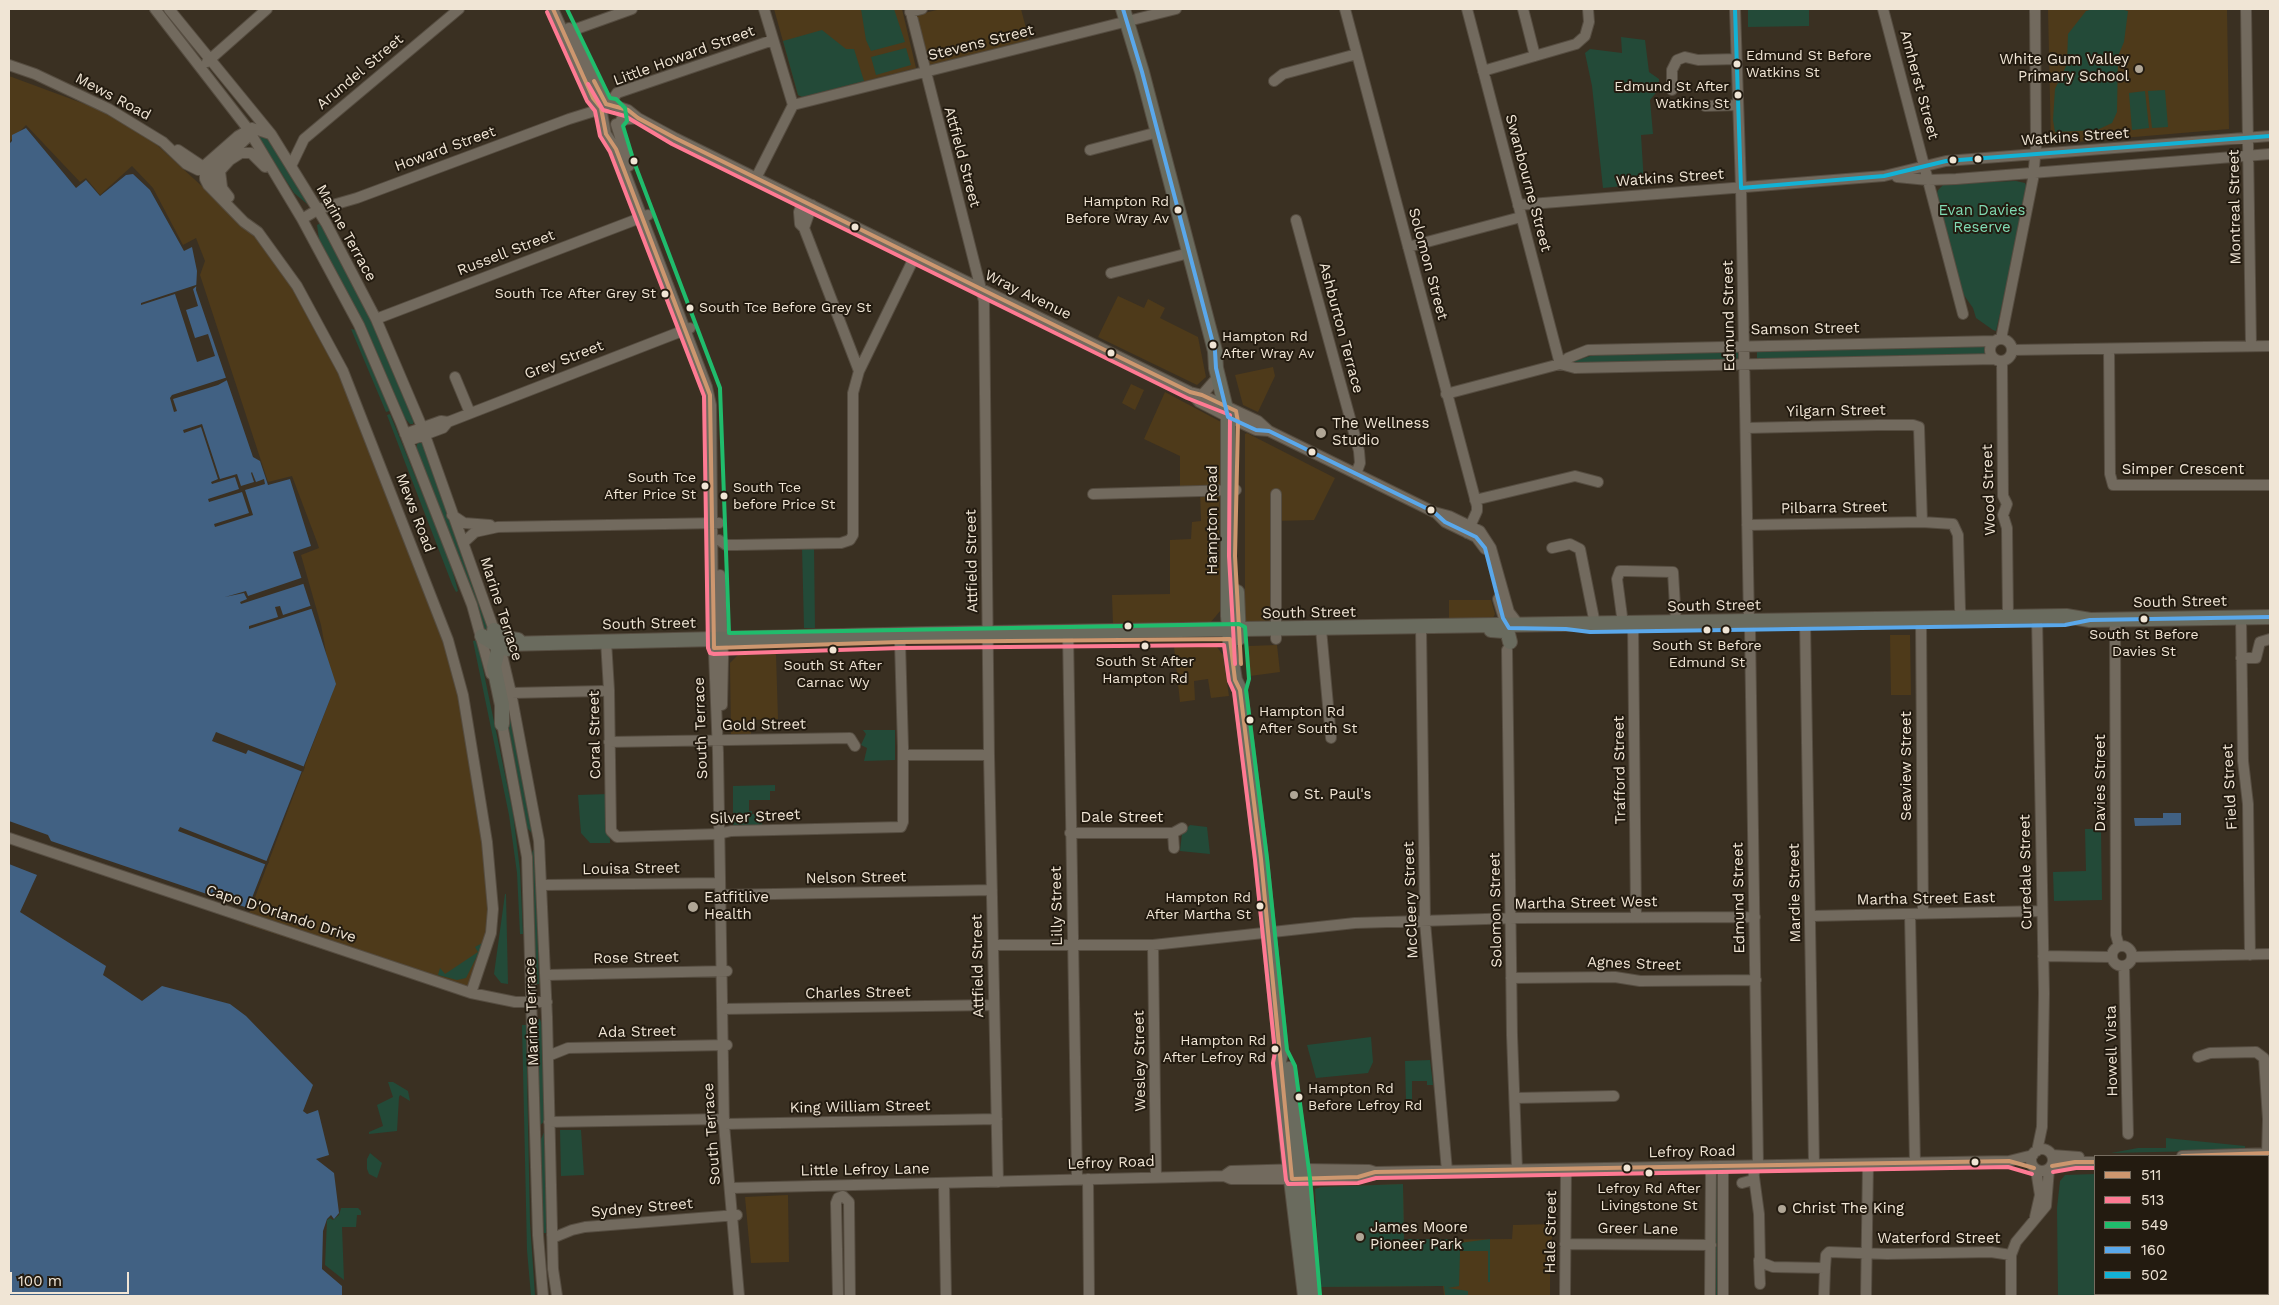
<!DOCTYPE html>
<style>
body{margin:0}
#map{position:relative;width:2279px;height:1305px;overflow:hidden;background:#3a3022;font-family:"Work Sans",sans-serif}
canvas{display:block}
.frame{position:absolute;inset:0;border:10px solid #f0e5d5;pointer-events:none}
.legend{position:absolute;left:2094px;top:1155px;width:175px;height:140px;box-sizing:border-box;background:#231b10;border:1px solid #756c5f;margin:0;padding:6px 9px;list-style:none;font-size:15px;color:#f0e5d5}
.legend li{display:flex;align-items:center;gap:10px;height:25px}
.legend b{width:25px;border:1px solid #756c5f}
.scale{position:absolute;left:10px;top:1272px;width:119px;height:22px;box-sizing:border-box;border:2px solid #f0e5d5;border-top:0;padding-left:6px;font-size:15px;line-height:18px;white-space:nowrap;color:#f0e5d5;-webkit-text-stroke:4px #231b10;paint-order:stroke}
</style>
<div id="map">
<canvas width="2279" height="1305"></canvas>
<div class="frame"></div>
<ul class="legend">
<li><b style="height:6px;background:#cd976f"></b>511</li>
<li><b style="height:6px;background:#fe7a93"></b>513</li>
<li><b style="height:6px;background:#20bc6c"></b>549</li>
<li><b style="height:6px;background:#5aa8eb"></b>160</li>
<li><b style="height:6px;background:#13b2d5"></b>502</li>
</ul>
<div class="scale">100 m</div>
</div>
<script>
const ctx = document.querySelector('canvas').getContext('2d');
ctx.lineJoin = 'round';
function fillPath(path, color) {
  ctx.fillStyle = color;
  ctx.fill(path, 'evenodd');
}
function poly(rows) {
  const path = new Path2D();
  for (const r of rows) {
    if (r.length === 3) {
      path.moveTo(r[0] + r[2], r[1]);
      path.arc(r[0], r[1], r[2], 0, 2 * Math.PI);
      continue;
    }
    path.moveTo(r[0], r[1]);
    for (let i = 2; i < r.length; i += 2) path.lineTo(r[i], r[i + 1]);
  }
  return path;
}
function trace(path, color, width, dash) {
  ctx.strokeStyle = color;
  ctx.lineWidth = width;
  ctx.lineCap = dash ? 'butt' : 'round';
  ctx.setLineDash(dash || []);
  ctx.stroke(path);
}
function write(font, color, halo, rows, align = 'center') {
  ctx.font = font + ' "Work Sans",sans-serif';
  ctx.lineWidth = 4;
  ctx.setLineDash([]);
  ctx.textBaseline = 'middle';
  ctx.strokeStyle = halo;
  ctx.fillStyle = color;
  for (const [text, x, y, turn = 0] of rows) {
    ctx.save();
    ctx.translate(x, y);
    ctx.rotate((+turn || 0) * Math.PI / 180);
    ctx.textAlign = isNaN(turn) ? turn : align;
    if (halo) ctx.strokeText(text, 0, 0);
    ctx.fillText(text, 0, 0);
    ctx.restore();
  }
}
fillPath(poly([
 [774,9,902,9,916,68,802,97,798,95],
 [941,9,1021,9,1029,40,929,66,916,15],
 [2048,9,2227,9,2229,129,2051,144],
 [9,76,109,113,157,145,254,234,335,346,366,415,456,651,482,778,498,908,472,998,245,924,333,691,321,625,301,555,319,548,317,542,292,476,268,482,200,275,205,261,196,238,183,245,153,188,132,166,100,195,86,178,80,182,26,125,9,142],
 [1118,296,1144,308,1148,299,1165,308,1160,318,1198,337,1206,377,1197,385,1098,337],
 [1273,367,1275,376,1258,412,1243,405,1235,375],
 [1131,384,1144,390,1135,410,1122,403],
 [1165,392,1221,422,1219,542,1221,610,1210,623,1113,624,1112,595,1170,594,1170,540,1191,539,1192,522,1201,521,1200,491,1180,492,1180,456,1144,439],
 [1247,433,1335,478,1314,520,1274,521,1273,621,1246,621,1245,613,1245,434],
 [1449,600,1491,600,1495,614,1493,618,1449,618],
 [1910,635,1911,695,1891,695,1890,635],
 [1277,645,1280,672,1250,676,1247,648,1249,646],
 [1174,647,1217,647,1223,655,1229,696,1211,698,1208,679,1194,681,1195,700,1180,702],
 [776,654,778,719,751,720,751,734,731,734,730,663,738,655],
 [1403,1184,1404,1240,1512,1239,1513,1225,1554,1224,1550,1253,1550,1296,1444,1296,1443,1286,1320,1287,1315,1189,1321,1187],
 [788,1195,789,1262,751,1263,745,1197]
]), '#4e3a1a');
fillPath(poly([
 [861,9,894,9,905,42,871,51,866,40],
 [1748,9,1809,9,1809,26,1748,27],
 [2093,9,2120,9,2128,11,2124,42,2118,56,2117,112,2112,123,2097,130,2055,132,2053,120,2055,89,2067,64,2068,34,2086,11],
 [822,30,846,49,854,49,864,81,802,97,798,95,783,41],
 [1621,37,1645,40,1649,72,1659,79,1659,89,1650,100,1653,134,1641,135,1644,184,1603,188,1592,86,1585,53,1590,49,1622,53],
 [906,48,911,65,876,75,871,57],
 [2165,90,2168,127,2152,128,2148,91],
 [2145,91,2149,128,2132,130,2129,93],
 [257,135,269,140,312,208,294,193],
 [2016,181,2025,183,2028,190,1996,331,1993,330,1976,318,1973,308,1961,291,1936,196,1938,190,1944,184],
 [321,223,371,317,414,420,413,424,410,424,403,416,367,332,319,239,317,225],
 [351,329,356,330,392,410,386,412],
 [1988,344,1986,349,1988,357,1757,360,1757,349],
 [1736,350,1739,355,1737,360,1576,366,1569,363,1593,355],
 [390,414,450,562,458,591,456,592,452,584,406,465,387,415],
 [420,441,423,443,495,639,486,634,483,628,417,454,417,444],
 [802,547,814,547,815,628,804,628],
 [477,640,513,813,520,870,523,934,520,934,517,873,509,815,473,641],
 [499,656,534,835,526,827,508,739],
 [863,730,895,730,895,760,864,761,867,748,861,745,866,734],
 [775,785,775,791,770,791,770,800,749,800,749,811,752,811,752,814,762,814,762,825,733,825,733,786],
 [608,794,610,843,590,843,581,833,578,795],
 [1190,825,1207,827,1210,854,1180,851,1182,833],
 [2085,829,2101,829,2102,900,2054,901,2053,872,2086,871],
 [533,850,535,850,539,984,534,984,530,859],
 [505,894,506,894,508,984,501,983,494,974],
 [484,942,466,978,457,980,438,975,440,968,445,974,478,952,475,947],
 [534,1019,540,1019,544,1031,547,1119,538,1127],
 [522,1025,526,1025,530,1223,535,1296,531,1296,527,1250],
 [1371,1037,1373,1062,1368,1073,1316,1078,1307,1045],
 [1430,1060,1433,1085,1427,1085,1427,1081,1412,1081,1412,1100,1406,1100,1405,1061],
 [388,1082,393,1082,408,1091,410,1101,400,1095,399,1097,397,1131,369,1134,369,1132,383,1126,377,1105,393,1097],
 [546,1128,547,1233,539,1233,541,1139],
 [560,1130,581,1130,584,1175,561,1176],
 [2166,1138,2245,1146,2245,1150,2111,1153,2138,1148,2166,1148],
 [370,1153,382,1163,377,1178,369,1174,367,1169,367,1159],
 [2268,1169,2270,1169,2270,1296,2058,1296,2057,1208,2060,1181,2065,1175,2095,1174,2095,1294,2268,1294],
 [1715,1178,1719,1178,1719,1296,1714,1296],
 [1403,1184,1404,1239,1459,1239,1459,1243,1490,1239,1490,1282,1488,1282,1488,1251,1460,1251,1459,1286,1448,1288,1468,1291,1468,1296,1445,1295,1444,1286,1320,1287,1315,1189,1321,1187],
 [341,1208,358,1208,361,1211,361,1215,357,1215,356,1227,342,1227,344,1280,325,1265,327,1220,330,1218,333,1220,339,1215]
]), '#234a38');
fillPath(poly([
 [26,128,76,188,86,180,100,196,126,175,133,174,150,190,184,251,192,247,197,271,196,290,253,457,260,461,268,485,290,479,311,546,293,552,336,684,248,908,51,841,48,835,9,821,9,144,12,141,12,135],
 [2163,813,2181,813,2181,825,2135,826,2134,818,2163,818],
 [9,864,37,875,20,912,106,966,103,975,142,1001,162,986,230,1004,246,1016,313,1085,303,1111,307,1114,318,1110,329,1155,316,1159,334,1173,339,1213,334,1219,331,1215,327,1219,323,1231,322,1269,342,1286,342,1296,9,1296]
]), '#416183');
fillPath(poly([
 [199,284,193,289,198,306,186,310,195,338,208,334,215,356,197,362,175,294,141,305,141,303],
 [228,377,229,379,218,385,173,399,177,411,174,412,170,398,172,395],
 [202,424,220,479,237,474,241,486,254,482,251,473,252,472,256,482,264,479,265,484,245,490,253,515,215,527,214,524,249,513,242,492,209,502,208,499,239,489,235,477,212,484,211,482,218,479,201,427,184,433,183,430],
 [304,577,306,583,241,604,240,602,247,599,244,593,225,597,246,591,248,596],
 [313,605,314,608,249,629,249,626,278,617,275,607,280,606,283,615],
 [216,732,305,767,303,772,248,750,246,754,212,741],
 [180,827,269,862,267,865,178,831]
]), '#3a3022');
const minor = poly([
 [155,9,248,129,302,219,359,325,401,423,472,605,491,674],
 [169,9,271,134,326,223,376,319,422,427,500,647,511,693,539,841,547,1017,553,1269,557,1296],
 [553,9,593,98,601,108],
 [910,9,984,301,989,755,998,1182],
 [1345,9,1477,506,1477,511,1467,533],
 [1467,9,1560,364],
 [1523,9,1535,56],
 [1735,9,1741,188,1749,622],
 [1883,9,1963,314],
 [2246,9,2251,346],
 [910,12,922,9],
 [569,28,606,104],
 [565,33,632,9],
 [207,62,267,9],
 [9,65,35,74,109,109,163,142,186,164,198,170,213,168,220,164,248,137,252,128],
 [1483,71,1576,44,1585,36,1589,22,1588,9],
 [1274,81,1283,74,1357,54],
 [1672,90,1672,70,1677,60,1685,57,1698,60,1736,59],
 [610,104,617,93,773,40],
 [793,105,1176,9],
 [1705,106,1738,105],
 [601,108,606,134,616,149,707,387,711,405,713,628,718,753,724,1124,739,1296],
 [601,108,610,104,628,110,638,118,675,138,1077,336,1190,392,1202,395,1258,421,1269,431,1434,512,1449,516,1480,531,1491,548,1509,612,1519,625],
 [621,120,638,118],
 [616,124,629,166],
 [270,134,252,128,238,136,205,165,205,179,208,185,244,222,258,232,297,286,343,371,448,640,463,695,474,762,487,842,493,909,491,933,471,993],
 [178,150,208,170,229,197],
 [1090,150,1158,132],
 [291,166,304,139,459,9],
 [1897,177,1928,180,1956,179,2270,154],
 [756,178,793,105,764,9],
 [222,187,220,171,230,160,241,153,251,153,265,167],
 [803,201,799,212,800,224,804,228,859,371],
 [1518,205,1884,176,1946,161,2270,136],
 [302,219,319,209,357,198,569,119,601,109],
 [1296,220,1359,451,1360,463,1356,474],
 [804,228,812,205],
 [1408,247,1521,217],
 [1111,273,1189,253],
 [376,319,648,215],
 [2001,350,11],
 [2001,339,2033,179,2036,146,2035,9],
 [2109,349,2110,474,2113,485,2270,485],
 [2012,350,2270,346],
 [2002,361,2003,496,2007,504,2003,515,2007,528,2008,618],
 [1560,364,1575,368,1994,359],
 [455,377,470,413],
 [1190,392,1199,402,1228,417,1256,430,1269,431],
 [1446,394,1560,364,1568,358,1588,350,1995,341],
 [1202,395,1216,379,1217,373],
 [1746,428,1878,425,1913,425,1919,427,1922,522],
 [405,434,441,421,448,422],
 [408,441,443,428,448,422,690,328],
 [1093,494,1236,490],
 [1475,500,1575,476,1598,482],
 [1437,514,1445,522,1476,537,1485,549],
 [452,515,464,523,490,525],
 [1747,525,1922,522,1953,524,1958,535,1960,609,1962,619],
 [719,540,726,545,736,545,841,543,850,540,853,535,853,393,859,371,915,256],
 [463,543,475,532,498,527,719,523],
 [1552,548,1570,544,1580,549,1595,624],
 [720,575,723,658,722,705],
 [1498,599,1506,625],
 [2241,618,2243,761,2248,804,2250,955],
 [1921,619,1923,914],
 [2115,620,2116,935,2119,946],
 [1805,621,1814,1165],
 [1633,623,1636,917],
 [1623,624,1617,579,1620,571,1626,571,1673,572,1676,623],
 [1421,627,1425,922,1447,1171],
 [1321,629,1331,738],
 [1750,629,1758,1166],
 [1068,633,1077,1179],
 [1276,639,1276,494],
 [606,641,609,690,611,831,617,837,719,834,731,831,901,827,903,822,903,747,900,642],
 [1507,650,1512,1035,1517,1169],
 [2241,658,2256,658,2260,642,2270,639],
 [511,693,602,691],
 [501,718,527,857,538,1235,543,1296],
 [609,742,850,738,855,746],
 [903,755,989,755],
 [1070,833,1173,833,1182,828],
 [1173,833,1174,848],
 [9,838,471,993,515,1002,547,1002],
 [543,885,720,883],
 [720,895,992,890],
 [1910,914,1915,1163],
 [1811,916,2042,911],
 [993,945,1153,945,1355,923,1518,918,1755,917],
 [1153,945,1156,1177],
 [2122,956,10],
 [2043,956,2111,957],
 [2132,957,2270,954],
 [2124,967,2128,1134],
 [546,975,727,971],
 [1511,978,1615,977,1640,981,1756,980],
 [722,1009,994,1005],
 [548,1056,568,1048,727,1045],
 [2198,1057,2210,1053,2256,1052,2264,1058,2268,1119,2267,1156],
 [1515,1098,1614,1096],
 [549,1122,724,1119],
 [724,1124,997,1119],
 [2042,1160,11],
 [2037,1151,2042,1127,2044,993,2037,617],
 [2052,1155,2079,1157],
 [2182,1156,2270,1153],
 [2052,1166,2075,1162,2095,1162],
 [1224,1176,1231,1171,1303,1169,1369,1170,1375,1172,2009,1161,2033,1155],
 [1754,1177,1759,1214,1760,1262,1773,1267,1825,1268,1824,1296],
 [1088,1179,1089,1296],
 [1742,1183,1753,1180,1754,1174],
 [944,1184,946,1296],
 [731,1188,1224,1176,1231,1179,1314,1179,1372,1175],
 [2035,1217,2040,1195,2036,1170],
 [552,1235,555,1237,572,1230,585,1227,737,1215],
 [1565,1244,1711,1245],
 [1759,1260,1760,1284],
 [1825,1268,1826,1255,1829,1252,1887,1254,1991,1252,2011,1255],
 [838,1296,836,1203,838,1198,843,1196,849,1202,850,1296],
 [1565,1296,1566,1169],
 [1710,1296,1711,1166],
 [1723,1296,1723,1166],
 [1866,1296,1868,1164],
 [2011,1296,2011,1255,2016,1242,2046,1206,2049,1169]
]);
const major = poly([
 [1123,9,1142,72,1215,351,1216,368,1228,417,1228,616,1231,655,1235,680,1240,690,1261,859,1281,1052,1279,1062,1289,1163,1305,1296],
 [1237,592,1239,638],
 [494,630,505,638,518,640],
 [1491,630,1504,631,1508,634,1510,642],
 [482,636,500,647,508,649],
 [502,724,502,705,494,667,498,650,506,644,926,634,2066,616,2090,620,2270,617],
 [1289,1069,1305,1187,1313,1291]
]);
trace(minor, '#564d41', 12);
trace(major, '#564d41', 16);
trace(minor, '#726a5e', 10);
trace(major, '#6a6b5e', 14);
trace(poly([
 [553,9,593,98,601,108,606,134,616,149,710,395,714,648,900,642,1230,639,1235,680,1240,690,1261,859,1292,1179,1358,1177,1375,1172,2009,1161,2034,1168],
 [594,81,606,104,628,110,638,118,675,138,1190,392,1202,395,1236,411,1238,422,1235,556,1241,664],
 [2182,1156,2270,1153],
 [2052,1166,2075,1162,2095,1162]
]), '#cd976f', 4);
trace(poly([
 [547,12,587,101,595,111,600,136,610,152,704,396,708,648,710,653,714,654,900,648,1224,645,1229,681,1234,692,1255,860,1275,1052,1273,1063,1286,1180,1288,1184,1358,1183,1376,1178,2008,1167,2032,1174],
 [588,84,603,110,625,116,672,144,1187,398,1230,415,1229,556,1235,664],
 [2053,1172,2076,1168,2095,1168]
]), '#fe7a93', 4);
trace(poly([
 [567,9,610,98,616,99,625,108,627,121,623,126,634,162,720,388,729,633,1239,624,1245,627,1249,679,1246,690,1267,858,1287,1050,1295,1066,1310,1178,1320,1295]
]), '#20bc6c', 4);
trace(poly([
 [1123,9,1142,72,1215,351,1216,368,1228,417,1256,430,1269,431,1434,512,1445,522,1476,537,1485,548,1503,618,1509,628,1566,629,1590,632,2065,625,2090,620,2270,617]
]), '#5aa8eb', 4);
trace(poly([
 [1735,9,1741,188],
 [1741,188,1884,176,1946,161,2270,136]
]), '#13b2d5', 4);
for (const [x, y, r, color] of [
 [1737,64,4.5,"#f0e5d5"],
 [2139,69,5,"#b0a696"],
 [1738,95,4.5,"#f0e5d5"],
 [1978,159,4.5,"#f0e5d5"],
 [1953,160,4.5,"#f0e5d5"],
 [634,161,4.5,"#f0e5d5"],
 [1178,210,4.5,"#f0e5d5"],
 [855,227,4.5,"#f0e5d5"],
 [665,294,4.5,"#f0e5d5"],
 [690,308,4.5,"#f0e5d5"],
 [1213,345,4.5,"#f0e5d5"],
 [1111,353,4.5,"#f0e5d5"],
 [1321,433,6,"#b0a696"],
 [1312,452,4.5,"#f0e5d5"],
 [705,486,4.5,"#f0e5d5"],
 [724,496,4.5,"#f0e5d5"],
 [1431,510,4.5,"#f0e5d5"],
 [2144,619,4.5,"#f0e5d5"],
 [1128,626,4.5,"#f0e5d5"],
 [1707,630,4.5,"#f0e5d5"],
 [1726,630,4.5,"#f0e5d5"],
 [1145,646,4.5,"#f0e5d5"],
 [833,650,4.5,"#f0e5d5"],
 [1250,720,4.5,"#f0e5d5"],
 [1294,795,5,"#b0a696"],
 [1260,906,4.5,"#f0e5d5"],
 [693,907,6,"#b0a696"],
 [1275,1049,4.5,"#f0e5d5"],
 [1299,1097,4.5,"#f0e5d5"],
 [1975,1162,4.5,"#f0e5d5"],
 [1627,1168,4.5,"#f0e5d5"],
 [1649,1173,4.5,"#f0e5d5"],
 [1782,1209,5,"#b0a696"],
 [1360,1237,5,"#b0a696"]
]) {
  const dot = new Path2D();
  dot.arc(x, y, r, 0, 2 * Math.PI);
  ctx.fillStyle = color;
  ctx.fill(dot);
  trace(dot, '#231b10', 2);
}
write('14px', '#f0e5d5', '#231b10', [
 ["Edmund St Before",1746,56],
 ["Watkins St",1746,73],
 ["Edmund St After",1729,87,"right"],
 ["Watkins St",1729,104,"right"],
 ["Hampton Rd",1169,202,"right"],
 ["Before Wray Av",1169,219,"right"],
 ["South Tce After Grey St",656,294,"right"],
 ["South Tce Before Grey St",699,308],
 ["Hampton Rd",1222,337],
 ["After Wray Av",1222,354],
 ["South Tce",696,478,"right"],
 ["After Price St",696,495,"right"],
 ["South Tce",733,488],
 ["before Price St",733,505],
 ["South St Before",2144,635,"center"],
 ["Davies St",2144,652,"center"],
 ["South St Before",1707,646,"center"],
 ["Edmund St",1707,663,"center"],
 ["South St After",1145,662,"center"],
 ["Hampton Rd",1145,679,"center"],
 ["South St After",833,666,"center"],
 ["Carnac Wy",833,683,"center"],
 ["Hampton Rd",1259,712],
 ["After South St",1259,729],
 ["Hampton Rd",1251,898,"right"],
 ["After Martha St",1251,915,"right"],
 ["Hampton Rd",1266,1041,"right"],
 ["After Lefroy Rd",1266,1058,"right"],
 ["Hampton Rd",1308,1089],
 ["Before Lefroy Rd",1308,1106],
 ["Lefroy Rd After",1649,1189,"center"],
 ["Livingstone St",1649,1206,"center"]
], 'left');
write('15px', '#f0e5d5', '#231b10', [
 ["Stevens Street",981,43,-14],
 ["Little Howard Street",684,56,-20],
 ["Arundel Street",360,72,-40],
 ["Amherst Street",1919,85,75],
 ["Mews Road",113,97,28],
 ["Watkins Street",2075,137,-4],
 ["Howard Street",445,149,-20],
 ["Attfield Street",962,157,75],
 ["Watkins Street",1670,178,-4],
 ["Swanbourne Street",1528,183,75],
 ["Montreal Street",2235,207,-91],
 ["Marine Terrace",346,233,61],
 ["Russell Street",506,253,-21],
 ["Solomon Street",1428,264,75],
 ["Wray Avenue",1028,295,26],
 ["Edmund Street",1729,316,-91],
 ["Ashburton Terrace",1341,328,75],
 ["Samson Street",1805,329,-1],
 ["Grey Street",564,360,-21],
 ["Yilgarn Street",1836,411,-1],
 ["Simper Crescent",2183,470],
 ["Wood Street",1989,490,-92],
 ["Pilbarra Street",1834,508,-1],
 ["Mews Road",415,513,69],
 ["Hampton Road",1213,520,-90],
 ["Attfield Street",972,561,-91],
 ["South Street",2180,602,-1],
 ["South Street",1714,606,-1],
 ["Marine Terrace",501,609,72],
 ["South Street",1309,613,-1],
 ["South Street",649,624,-1],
 ["Gold Street",764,725,-1],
 ["South Terrace",701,728,-92],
 ["Coral Street",595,735,-91],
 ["Seaview Street",1907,766,-90],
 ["Trafford Street",1620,770,-91],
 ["Davies Street",2101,783,-90],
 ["Field Street",2230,787,-93],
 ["Silver Street",755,817,-3],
 ["Dale Street",1122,818],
 ["Louisa Street",631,869,-1],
 ["Curedale Street",2026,872,-91],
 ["Nelson Street",856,878,-1],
 ["Mardie Street",1795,893,-91],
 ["Edmund Street",1739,898,-91],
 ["Martha Street East",1926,899,-1],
 ["McCleery Street",1411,900,-92],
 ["Martha Street West",1586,903,-1],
 ["Lilly Street",1057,906,-91],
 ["Solomon Street",1496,910,-91],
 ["Capo D'Orlando Drive",281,914,18],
 ["Rose Street",636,958,-1],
 ["Agnes Street",1634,964,2],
 ["Attfield Street",978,966,-91],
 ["Charles Street",858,993,-1],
 ["Marine Terrace",532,1012,-92],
 ["Ada Street",637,1032,-1],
 ["Howell Vista",2112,1051,-91],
 ["Wesley Street",1140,1061,-91],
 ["King William Street",860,1107,-1],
 ["South Terrace",712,1134,-94],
 ["Lefroy Road",1692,1152,-1],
 ["Lefroy Road",1111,1163,-2],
 ["Little Lefroy Lane",865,1170,-1],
 ["Sydney Street",642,1208,-5],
 ["Greer Lane",1638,1229,1],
 ["Hale Street",1551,1232,-89],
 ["Waterford Street",1939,1239]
]);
write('15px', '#f0e5d5', '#231b10', [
 ["White Gum Valley",2129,60,"right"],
 ["Primary School",2129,77,"right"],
 ["The Wellness",1332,424],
 ["Studio",1332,441],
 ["St. Paul's",1304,795],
 ["Eatfitlive",704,898],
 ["Health",704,915],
 ["Christ The King",1792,1209],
 ["James Moore",1370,1228],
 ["Pioneer Park",1370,1245]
], 'left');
write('15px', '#80dbb3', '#231b10', [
 ["Evan Davies",1982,211],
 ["Reserve",1982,228]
]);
</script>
